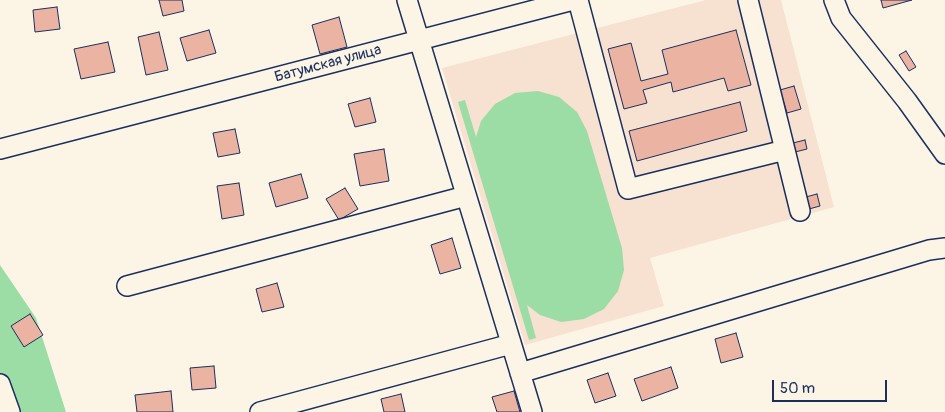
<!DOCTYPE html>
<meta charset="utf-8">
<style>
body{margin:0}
#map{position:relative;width:945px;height:412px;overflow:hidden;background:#fcf5e5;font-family:Pangolin,sans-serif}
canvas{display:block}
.scale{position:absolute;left:772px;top:380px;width:115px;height:22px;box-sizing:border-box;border:2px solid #1b2f5e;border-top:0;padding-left:6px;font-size:15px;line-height:18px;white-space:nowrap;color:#1b2f5e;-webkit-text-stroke:4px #fcf5e5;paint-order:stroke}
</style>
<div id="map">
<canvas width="945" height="412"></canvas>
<div class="scale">50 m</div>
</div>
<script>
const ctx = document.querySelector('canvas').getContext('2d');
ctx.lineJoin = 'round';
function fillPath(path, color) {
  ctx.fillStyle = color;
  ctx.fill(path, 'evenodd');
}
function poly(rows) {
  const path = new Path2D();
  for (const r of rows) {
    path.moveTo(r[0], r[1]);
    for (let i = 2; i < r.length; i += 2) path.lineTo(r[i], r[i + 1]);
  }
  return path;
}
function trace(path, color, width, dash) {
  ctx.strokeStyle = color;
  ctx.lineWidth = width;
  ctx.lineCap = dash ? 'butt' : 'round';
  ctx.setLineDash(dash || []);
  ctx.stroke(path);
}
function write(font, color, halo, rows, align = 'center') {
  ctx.font = font + ' Pangolin,sans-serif';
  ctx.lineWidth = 4;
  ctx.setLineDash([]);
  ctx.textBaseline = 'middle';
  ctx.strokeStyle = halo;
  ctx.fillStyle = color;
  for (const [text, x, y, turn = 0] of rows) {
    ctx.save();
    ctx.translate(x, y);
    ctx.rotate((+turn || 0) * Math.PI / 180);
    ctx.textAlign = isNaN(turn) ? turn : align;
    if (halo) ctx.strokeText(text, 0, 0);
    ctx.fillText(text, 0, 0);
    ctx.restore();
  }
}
fillPath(poly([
 [706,0,781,0,834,207,650,258,664,306,525,345,442,68]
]), '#f7e1d1');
fillPath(poly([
 [538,91,559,97,577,112,587,131,622,248,624,270,618,291,604,309,584,319,561,322,540,315,527,305,536,338,529,340,458,102,465,100,476,137,481,121,495,104,515,93],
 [0,265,36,318,66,412,0,412]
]), '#9cdca5');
const building = poly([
 [159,0,182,0,184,11,163,16,159,0],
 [881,0,912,0,883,8,881,0],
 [57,7,60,29,35,32,33,10,57,7],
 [339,17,347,47,320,54,312,25,339,17],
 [209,30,216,53,187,61,180,38,209,30],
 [736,30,751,85,728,91,724,78,673,92,671,82,643,90,647,103,624,109,608,49,631,43,641,81,668,74,662,50,736,30],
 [159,32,168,70,146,75,138,37,159,32],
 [108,42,115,72,81,79,74,49,108,42],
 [906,51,916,67,909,71,899,55,906,51],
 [794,86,801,109,787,113,780,90,794,86],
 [370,98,376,122,355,127,348,104,370,98],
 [740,102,747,131,637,161,629,131,740,102],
 [235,129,240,153,218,157,213,133,235,129],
 [805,140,807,149,795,152,793,143,805,140],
 [384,149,389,181,360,186,354,154,384,149],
 [301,174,308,198,276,207,269,183,301,174],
 [239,183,244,215,222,219,217,186,239,183],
 [345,188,358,209,339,220,326,199,345,188],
 [817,194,820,206,809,209,806,197,817,194],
 [452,238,461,268,440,274,431,245,452,238],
 [277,283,284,307,262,312,256,289,277,283],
 [30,314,43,335,24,347,11,326,30,314],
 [736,333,743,357,721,363,715,339,736,333],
 [214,366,216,388,192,390,190,368,214,366],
 [671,367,678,388,642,401,634,379,671,367],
 [608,373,616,396,595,403,587,380,608,373],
 [171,391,173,412,137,412,135,395,171,391],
 [514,391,520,412,497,412,492,397,514,391],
 [401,394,405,412,384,412,381,399,401,394]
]);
fillPath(building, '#ebb3a1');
trace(building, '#1b2f5e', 1);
const minor = poly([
 [407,0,532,412],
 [578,0,628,189,785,150],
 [748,0,800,211],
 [834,0,841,18,907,101,945,154],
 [0,149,573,0],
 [127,286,466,196],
 [520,373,929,250,945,248],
 [0,384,10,412],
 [260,412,511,344]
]);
trace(minor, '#1b2f5e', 22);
trace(minor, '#fcf5e5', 19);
write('15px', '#1b2f5e', '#fcf5e5', [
 ["Батумская улица",328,64,-15]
]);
</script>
